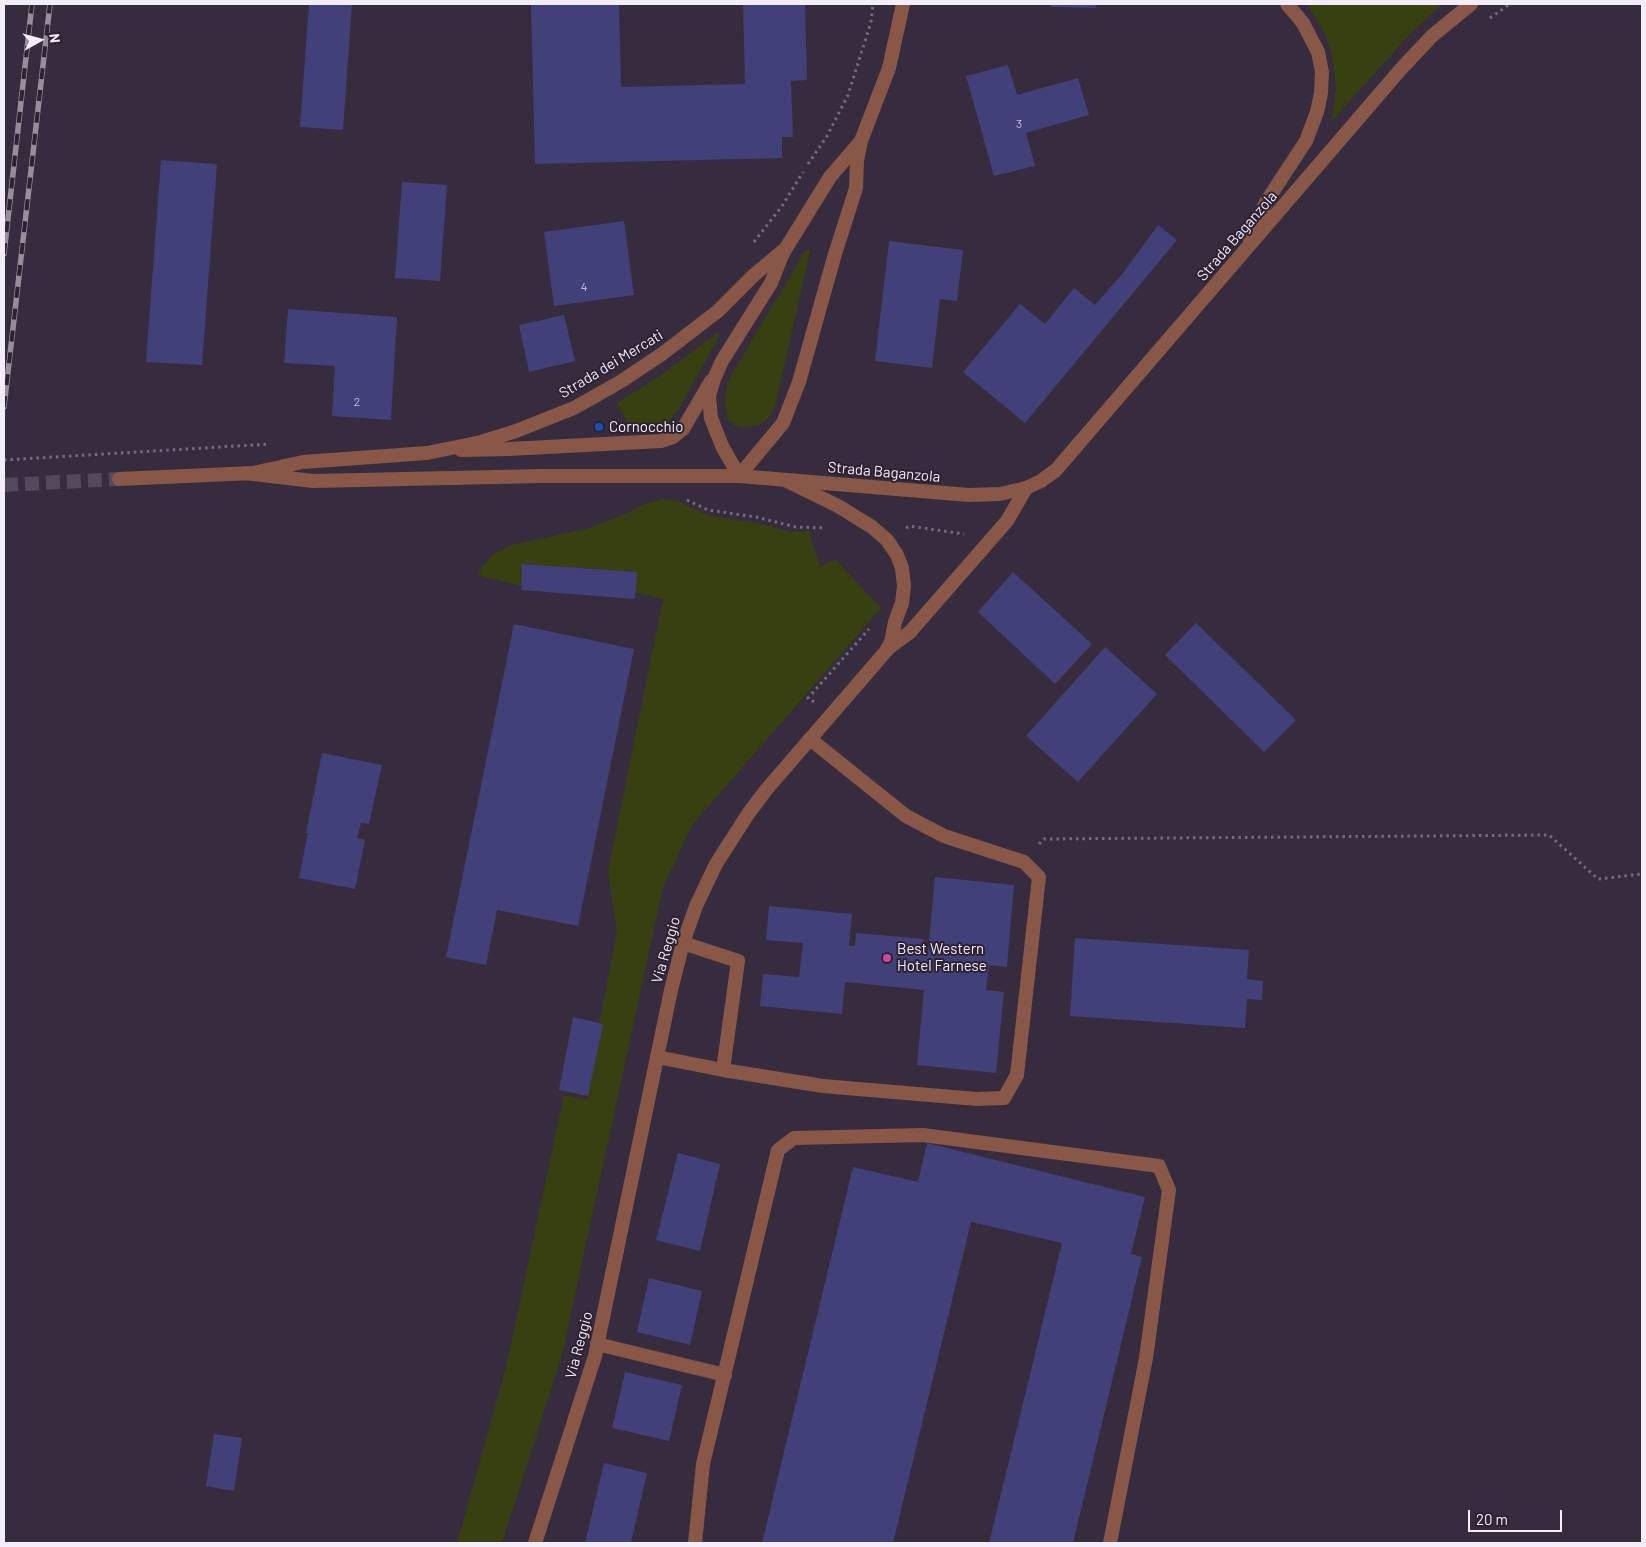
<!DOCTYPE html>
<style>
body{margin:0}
#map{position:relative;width:1646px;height:1547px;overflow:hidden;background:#362c3e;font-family:Barlow,sans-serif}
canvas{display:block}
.frame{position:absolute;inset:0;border:5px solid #f3edf9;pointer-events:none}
.north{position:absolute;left:15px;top:15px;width:50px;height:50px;-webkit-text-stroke:4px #2c2233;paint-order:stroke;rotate:83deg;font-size:14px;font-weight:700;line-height:20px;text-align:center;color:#f3edf9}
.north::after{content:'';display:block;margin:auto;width:18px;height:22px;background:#f3edf9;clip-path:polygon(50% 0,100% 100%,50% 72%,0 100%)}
.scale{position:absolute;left:1468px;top:1510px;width:94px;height:22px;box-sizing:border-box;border:2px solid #f3edf9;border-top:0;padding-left:6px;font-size:15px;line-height:18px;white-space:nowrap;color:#f3edf9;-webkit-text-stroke:4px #2c2233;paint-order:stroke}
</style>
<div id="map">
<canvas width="1646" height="1547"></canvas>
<div class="frame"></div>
<div class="north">N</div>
<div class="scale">20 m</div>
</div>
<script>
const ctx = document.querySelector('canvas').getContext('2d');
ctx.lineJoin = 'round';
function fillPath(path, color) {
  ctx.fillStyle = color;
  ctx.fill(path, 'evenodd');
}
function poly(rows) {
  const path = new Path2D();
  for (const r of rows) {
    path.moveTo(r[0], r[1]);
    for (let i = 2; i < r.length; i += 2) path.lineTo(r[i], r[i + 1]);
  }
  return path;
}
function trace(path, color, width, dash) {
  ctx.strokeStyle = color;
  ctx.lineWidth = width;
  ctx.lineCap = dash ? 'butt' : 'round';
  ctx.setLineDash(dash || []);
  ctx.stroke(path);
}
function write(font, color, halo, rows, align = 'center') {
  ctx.font = font + ' Barlow,sans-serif';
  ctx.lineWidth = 4;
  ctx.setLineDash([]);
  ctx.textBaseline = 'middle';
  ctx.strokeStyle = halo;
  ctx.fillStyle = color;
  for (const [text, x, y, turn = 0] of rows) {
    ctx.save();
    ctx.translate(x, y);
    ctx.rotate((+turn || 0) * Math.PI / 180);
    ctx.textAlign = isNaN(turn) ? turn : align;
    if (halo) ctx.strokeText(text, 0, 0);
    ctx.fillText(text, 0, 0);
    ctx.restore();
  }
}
fillPath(poly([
 [1307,4,1442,4,1408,36,1332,121,1336,87,1332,54,1324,32],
 [806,249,809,249,810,252,775,407,768,418,759,425,743,427,734,425,728,420,725,404,726,391,729,379],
 [719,332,719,336,680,407,672,418,668,422,652,430,633,433,617,403,658,377],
 [662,499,678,501,704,514,716,517,758,523,791,532,809,531,820,567,835,559,881,608,693,824,663,887,562,1355,502,1543,457,1543,506,1367,564,1095,587,1100,602,1024,599,1023,617,932,608,871,663,599,635,592,636,572,523,564,521,586,478,575,482,567,494,554,511,545,586,529,621,516,645,504]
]), '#384011');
fillPath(poly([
 [309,4,352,4,343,130,300,127],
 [531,4,619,4,621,87,745,84,743,4,805,4,807,80,791,81,793,137,782,137,782,158,535,164],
 [1051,4,1096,4,1096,8,1051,7],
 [1008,65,1017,95,1078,78,1089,115,1026,133,1035,166,994,176,966,76],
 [161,160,217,164,202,365,146,362],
 [402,182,447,185,440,281,395,278],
 [624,221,634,295,554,306,544,232],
 [1158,225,1177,240,1025,423,963,372,1020,304,1045,324,1074,288,1095,305,1123,273],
 [889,241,963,250,957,301,940,299,932,368,875,361],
 [288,309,397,317,391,420,332,416,335,366,284,363],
 [564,315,575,361,529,372,519,325],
 [522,564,637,572,635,599,521,590],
 [1013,572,1092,644,1055,684,978,612],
 [1196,623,1296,720,1264,752,1165,655],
 [514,624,634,649,578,926,497,910,486,965,446,957],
 [1105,647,1157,694,1078,782,1026,736],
 [322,753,382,765,369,824,361,823,357,838,365,840,355,889,299,878,308,833,306,833],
 [935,877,1014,885,1007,967,989,965,986,990,1004,992,996,1073,917,1065,924,990,845,982,842,1014,760,1006,763,974,799,977,803,943,766,940,769,906,852,914,849,946,855,946,856,933,924,939,923,952,928,953],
 [1075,938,1249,950,1247,979,1263,981,1262,1000,1247,999,1245,1028,1070,1016],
 [573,1017,603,1024,588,1096,559,1090],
 [927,1143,1145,1197,1131,1254,1142,1257,1073,1543,989,1543,1062,1243,971,1222,893,1543,762,1543,853,1167,918,1182],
 [678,1153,720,1164,700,1251,656,1240],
 [649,1278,702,1291,690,1345,637,1332],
 [625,1372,682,1385,669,1441,612,1428],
 [214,1434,242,1438,234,1491,206,1486],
 [604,1463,647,1473,631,1543,585,1543]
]), '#424079');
trace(poly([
 [4,485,119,479]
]), '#52495a', 14, [14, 7]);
trace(poly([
 [1490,18,1510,4],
 [808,164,827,136,848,95,871,22,873,4],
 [754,242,782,206,803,172],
 [4,460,270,444],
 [687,500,708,510,756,517,796,527,826,528],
 [906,528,910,526,964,534],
 [814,702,808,698,869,629],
 [1039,844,1044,839,1549,835,1598,879,1642,874]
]), '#746b7b', 3, [2.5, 4]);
trace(poly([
 [461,450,509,449,661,441,673,437,683,429,711,381],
 [683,943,738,961,723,1070],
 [657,1057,723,1070,823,1086,977,1099,1004,1098,1017,1075,1039,877,1024,862,944,836,906,816,810,739],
 [597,1344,725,1375],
 [695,1543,703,1464,778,1150,794,1138,923,1135,1159,1166,1169,1190,1146,1358,1110,1543]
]), '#885747', 14);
trace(poly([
 [887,649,910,632,1007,521,1026,488],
 [535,1543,595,1356,671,990,683,943,696,906,716,864,748,814,766,790,887,650,891,642,895,622,902,603,904,586,902,568,897,555,887,540,872,527,838,506,785,480]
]), '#885747', 14);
trace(poly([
 [1250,240,1266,202,1306,141,1317,112,1321,93,1322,72,1318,52,1303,23,1287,4],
 [245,473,313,481,542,476,739,476,969,495,1000,494,1026,488,1041,481,1056,470,1401,69,1432,36,1471,4],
 [739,476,783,423,799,382,835,254,856,188,857,161,861,141,889,68,903,4],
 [739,476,722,446,711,418,709,396,714,379,722,361,771,283,783,253,830,177,860,142],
 [119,479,253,473,303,462,427,453,481,442,516,431,574,408,620,382,662,354,718,311,754,275,786,248]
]), '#885747', 14);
const rail = poly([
 [4,254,32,4],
 [4,407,50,4]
]);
trace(rail, '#968e9d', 5.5);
trace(rail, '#2c2233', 4, [11]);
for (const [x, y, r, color] of [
 [599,427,5,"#1a4fb4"],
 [887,958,5,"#d1479c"]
]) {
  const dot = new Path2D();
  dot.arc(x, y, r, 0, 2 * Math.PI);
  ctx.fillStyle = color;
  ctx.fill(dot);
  trace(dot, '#2c2233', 2);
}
write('12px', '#c7c2d9', null, [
 ["3",1019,124],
 ["4",584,287],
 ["2",357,402]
]);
write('15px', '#f3edf9', '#2c2233', [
 ["Strada Baganzola",1237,236,-49],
 ["Strada dei Mercati",611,364,-31],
 ["Strada Baganzola",884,472,5],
 ["Via Reggio",666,950,-74],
 ["Via Reggio",579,1345,-75]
]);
write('15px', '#f3edf9', '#2c2233', [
 ["Cornocchio",609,427],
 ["Best Western",897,949],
 ["Hotel Farnese",897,966]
], 'left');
</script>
